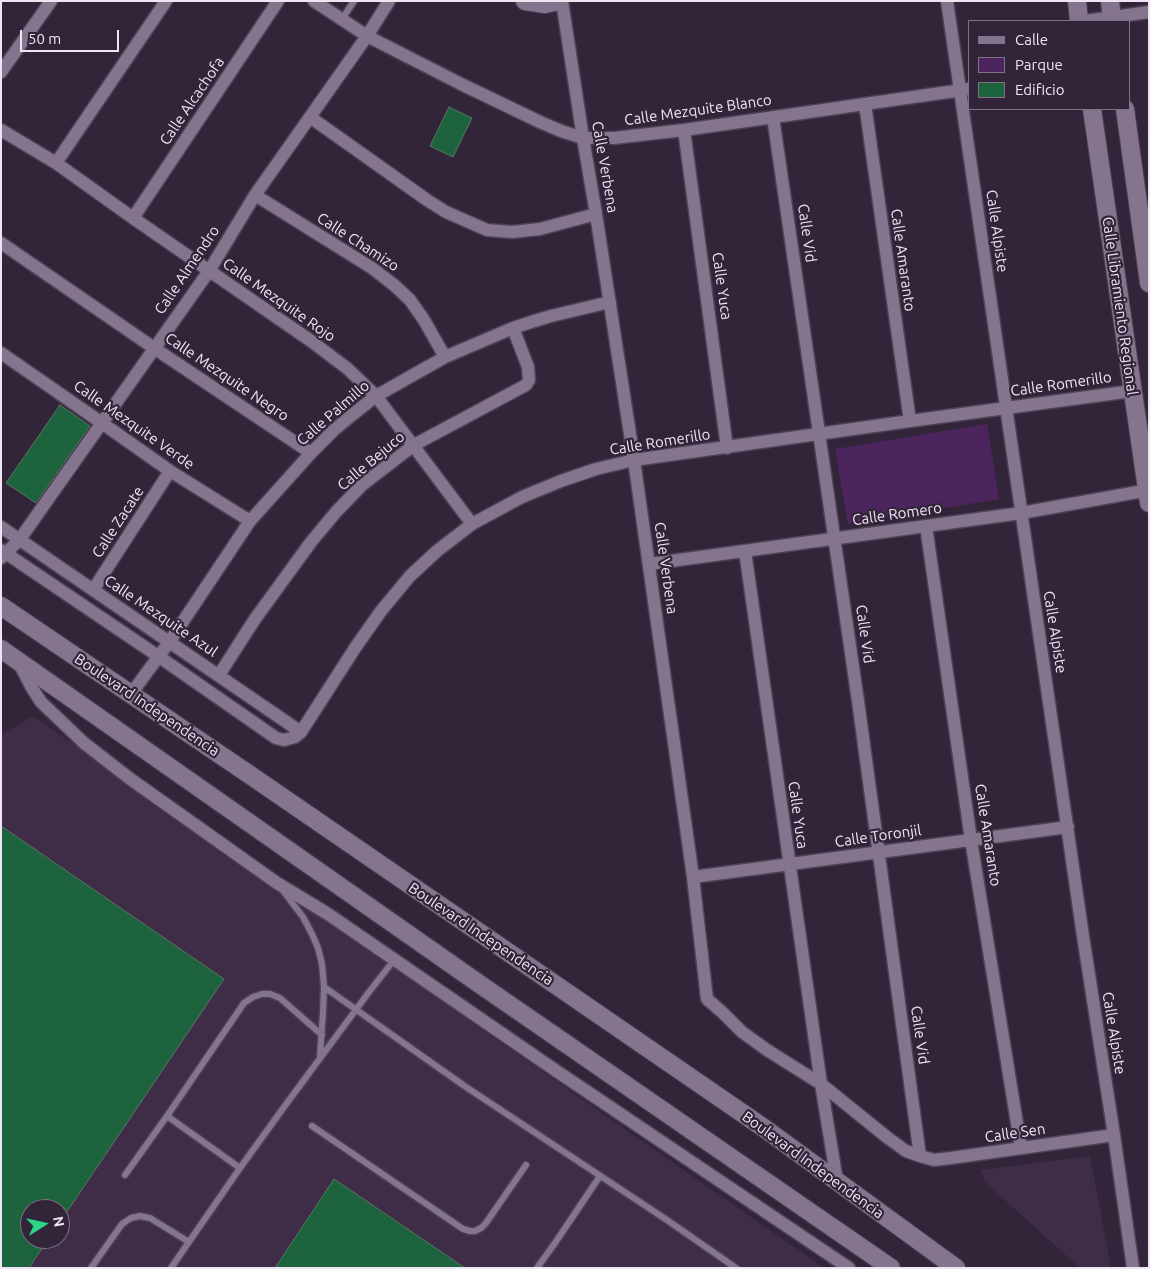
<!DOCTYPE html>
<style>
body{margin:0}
#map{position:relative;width:1150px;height:1269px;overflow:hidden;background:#332539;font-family:Ubuntu,sans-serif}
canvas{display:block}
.frame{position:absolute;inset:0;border:2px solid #efe6f4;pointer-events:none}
.legend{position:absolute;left:968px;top:20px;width:162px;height:90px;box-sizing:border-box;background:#332539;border:1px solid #7e7284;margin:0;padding:6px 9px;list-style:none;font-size:15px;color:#efe6f4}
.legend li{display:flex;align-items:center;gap:10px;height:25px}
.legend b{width:25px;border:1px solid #7e7284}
.north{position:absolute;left:20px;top:1199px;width:50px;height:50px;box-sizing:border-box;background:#332539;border:1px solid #7e7284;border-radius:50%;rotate:80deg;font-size:14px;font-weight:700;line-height:20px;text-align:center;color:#efe6f4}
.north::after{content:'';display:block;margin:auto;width:18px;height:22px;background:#29d885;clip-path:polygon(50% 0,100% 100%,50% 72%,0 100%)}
.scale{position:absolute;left:20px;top:30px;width:99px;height:22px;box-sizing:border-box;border:2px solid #efe6f4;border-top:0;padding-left:6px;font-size:15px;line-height:18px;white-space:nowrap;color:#efe6f4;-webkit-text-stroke:4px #332539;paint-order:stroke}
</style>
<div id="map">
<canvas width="1150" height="1269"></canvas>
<div class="frame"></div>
<ul class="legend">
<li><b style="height:6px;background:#85748d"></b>Calle</li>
<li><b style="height:14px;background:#4d255e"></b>Parque</li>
<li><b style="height:14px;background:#1d633d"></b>Edificio</li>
</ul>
<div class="north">N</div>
<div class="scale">50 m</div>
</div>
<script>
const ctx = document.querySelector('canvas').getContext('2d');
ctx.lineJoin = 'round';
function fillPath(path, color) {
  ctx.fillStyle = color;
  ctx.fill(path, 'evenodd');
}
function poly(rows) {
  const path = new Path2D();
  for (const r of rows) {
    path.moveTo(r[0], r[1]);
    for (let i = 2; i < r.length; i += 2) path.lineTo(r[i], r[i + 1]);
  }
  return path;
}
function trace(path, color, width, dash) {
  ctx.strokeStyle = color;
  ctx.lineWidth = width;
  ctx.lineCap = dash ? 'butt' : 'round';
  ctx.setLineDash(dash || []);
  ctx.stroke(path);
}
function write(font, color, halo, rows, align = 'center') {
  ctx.font = font + ' Ubuntu,sans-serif';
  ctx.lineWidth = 4.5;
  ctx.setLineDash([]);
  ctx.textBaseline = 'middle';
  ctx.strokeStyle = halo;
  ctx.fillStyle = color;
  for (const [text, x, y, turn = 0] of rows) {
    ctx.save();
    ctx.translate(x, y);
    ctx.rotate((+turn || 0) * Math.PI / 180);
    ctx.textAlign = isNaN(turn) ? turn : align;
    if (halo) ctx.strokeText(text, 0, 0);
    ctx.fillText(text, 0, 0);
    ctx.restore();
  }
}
fillPath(poly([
 [33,716,824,1268,1,1268,1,735],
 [30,1209,60,1209,60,1239,30,1239],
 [1090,1156,1111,1268,1080,1268,984,1181,981,1170]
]), '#3f2d47');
fillPath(poly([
 [987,424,999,499,848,524,835,449]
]), '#4d255e');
const building = poly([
 [449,107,472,118,453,157,430,146,449,107],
 [60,405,90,426,36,503,6,483,60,405],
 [1,826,224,979,60,1222,60,1209,30,1209,30,1239,48,1239,29,1268,1,1268,1,826],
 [334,1179,465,1268,275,1268,334,1179]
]);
fillPath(building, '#1d633d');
trace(building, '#5a7563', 1);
const lane = poly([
 [342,19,354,1],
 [284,892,303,917,312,934,318,948,322,964,324,987,323,1012,320,1056],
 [324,987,466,1087,667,1220,736,1268],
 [167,1116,240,1168],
 [312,1126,463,1229,470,1231,475,1231,481,1228,486,1223,526,1165],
 [125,1175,167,1116,244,1003,253,997,262,994,270,994,280,998,322,1035],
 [91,1268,122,1224,131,1218,140,1216,150,1218,189,1242],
 [171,1268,240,1168,284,1107,369,992,394,960],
 [537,1268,555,1243,600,1176]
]);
const street = poly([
 [314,1,367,36,461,84,540,122,561,131,583,138,614,138,684,130,969,89],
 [562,1,583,138,596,214,634,460,693,877,707,999,722,1012,742,1032,767,1050,821,1084,888,1138,906,1151,920,1156,934,1160,951,1158,1114,1135],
 [947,1,1083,936,1114,1135,1133,1268],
 [1085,21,1149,12],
 [1,72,51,1],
 [865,104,910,421],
 [310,117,427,200,446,212,487,230,512,232,540,229,596,214],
 [773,117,858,701,920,1156],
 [1,130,56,163,133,218,311,341,348,369,376,396,472,524],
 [684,130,727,448],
 [56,163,166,1],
 [255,195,372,268,394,285,410,300,424,320,445,357],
 [133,218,278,1],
 [1,243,154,348,311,453],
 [1,353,102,423,170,471,250,521],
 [926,526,971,840,1021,1148],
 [1,527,301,732],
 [1,550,158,656,276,738,284,740,295,737,301,732,355,648,381,611,410,576,437,551,472,524,522,497,561,481,596,469,634,460,910,421,1132,391],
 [745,551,821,1084,837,1181],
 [1,558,20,539,209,271,255,195,310,117,367,36,389,1],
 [649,564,1021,513,1149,490],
 [93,590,170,471],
 [19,663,32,688,41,702,84,743,129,778,277,883,328,914,555,1070,849,1268],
 [219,675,255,619,311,542,336,512,362,485,414,445,526,385,529,380,528,367,513,328],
 [131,694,170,641,250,521,311,453,334,430,352,415,376,396,445,357,513,328,531,322,551,316,610,302],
 [693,877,1068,827]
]);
const secondary = poly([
 [525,1,545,4,559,1],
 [1077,1,1079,21],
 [1110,1,1112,21],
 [1092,109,1149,503],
 [1125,109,1149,283],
 [1,606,253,777,764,1128,956,1268],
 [1,649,478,983,891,1268]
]);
trace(lane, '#4d4153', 9);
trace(street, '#4d4153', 15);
trace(secondary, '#4d4153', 20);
trace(lane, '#85748d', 6);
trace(street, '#85748d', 12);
trace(secondary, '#85748d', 18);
write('15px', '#efe6f4', '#332539', [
 ["Calle Alcachofa",192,101,-56],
 ["Calle Mezquite Blanco",698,110,-8],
 ["Calle Verbena",605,167,80],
 ["Calle Alpiste",997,231,82],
 ["Calle Vid",807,233,82],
 ["Calle Chamizo",358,242,33],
 ["Calle Amaranto",903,260,82],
 ["Calle Almendro",187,270,-56],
 ["Calle Yuca",722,286,82],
 ["Calle Mezquite Rojo",279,300,35],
 ["Calle Libramiento Regional",1120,306,82],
 ["Calle Mezquite Negro",227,377,34],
 ["Calle Romerillo",1061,384,-8],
 ["Calle Palmillo",333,413,-41],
 ["Calle Mezquite Verde",134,425,35],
 ["Calle Romerillo",660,442,-9],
 ["Calle Bejuco",371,461,-40],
 ["Calle Romero",897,514,-8],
 ["Calle Zacate",118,522,-57],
 ["Calle Verbena",666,568,82],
 ["Calle Mezquite Azul",161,616,34],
 ["Calle Alpiste",1055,632,81],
 ["Calle Vid",865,634,82],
 ["Boulevard Independencia",147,705,34],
 ["Calle Yuca",798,815,82],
 ["Calle Amaranto",988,835,81],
 ["Calle Toronjil",878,836,-8],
 ["Boulevard Independencia",481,934,34],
 ["Calle Alpiste",1114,1033,81],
 ["Calle Vid",920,1035,82],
 ["Calle Sen",1015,1133,-8],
 ["Boulevard Independencia",813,1165,36]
]);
</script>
